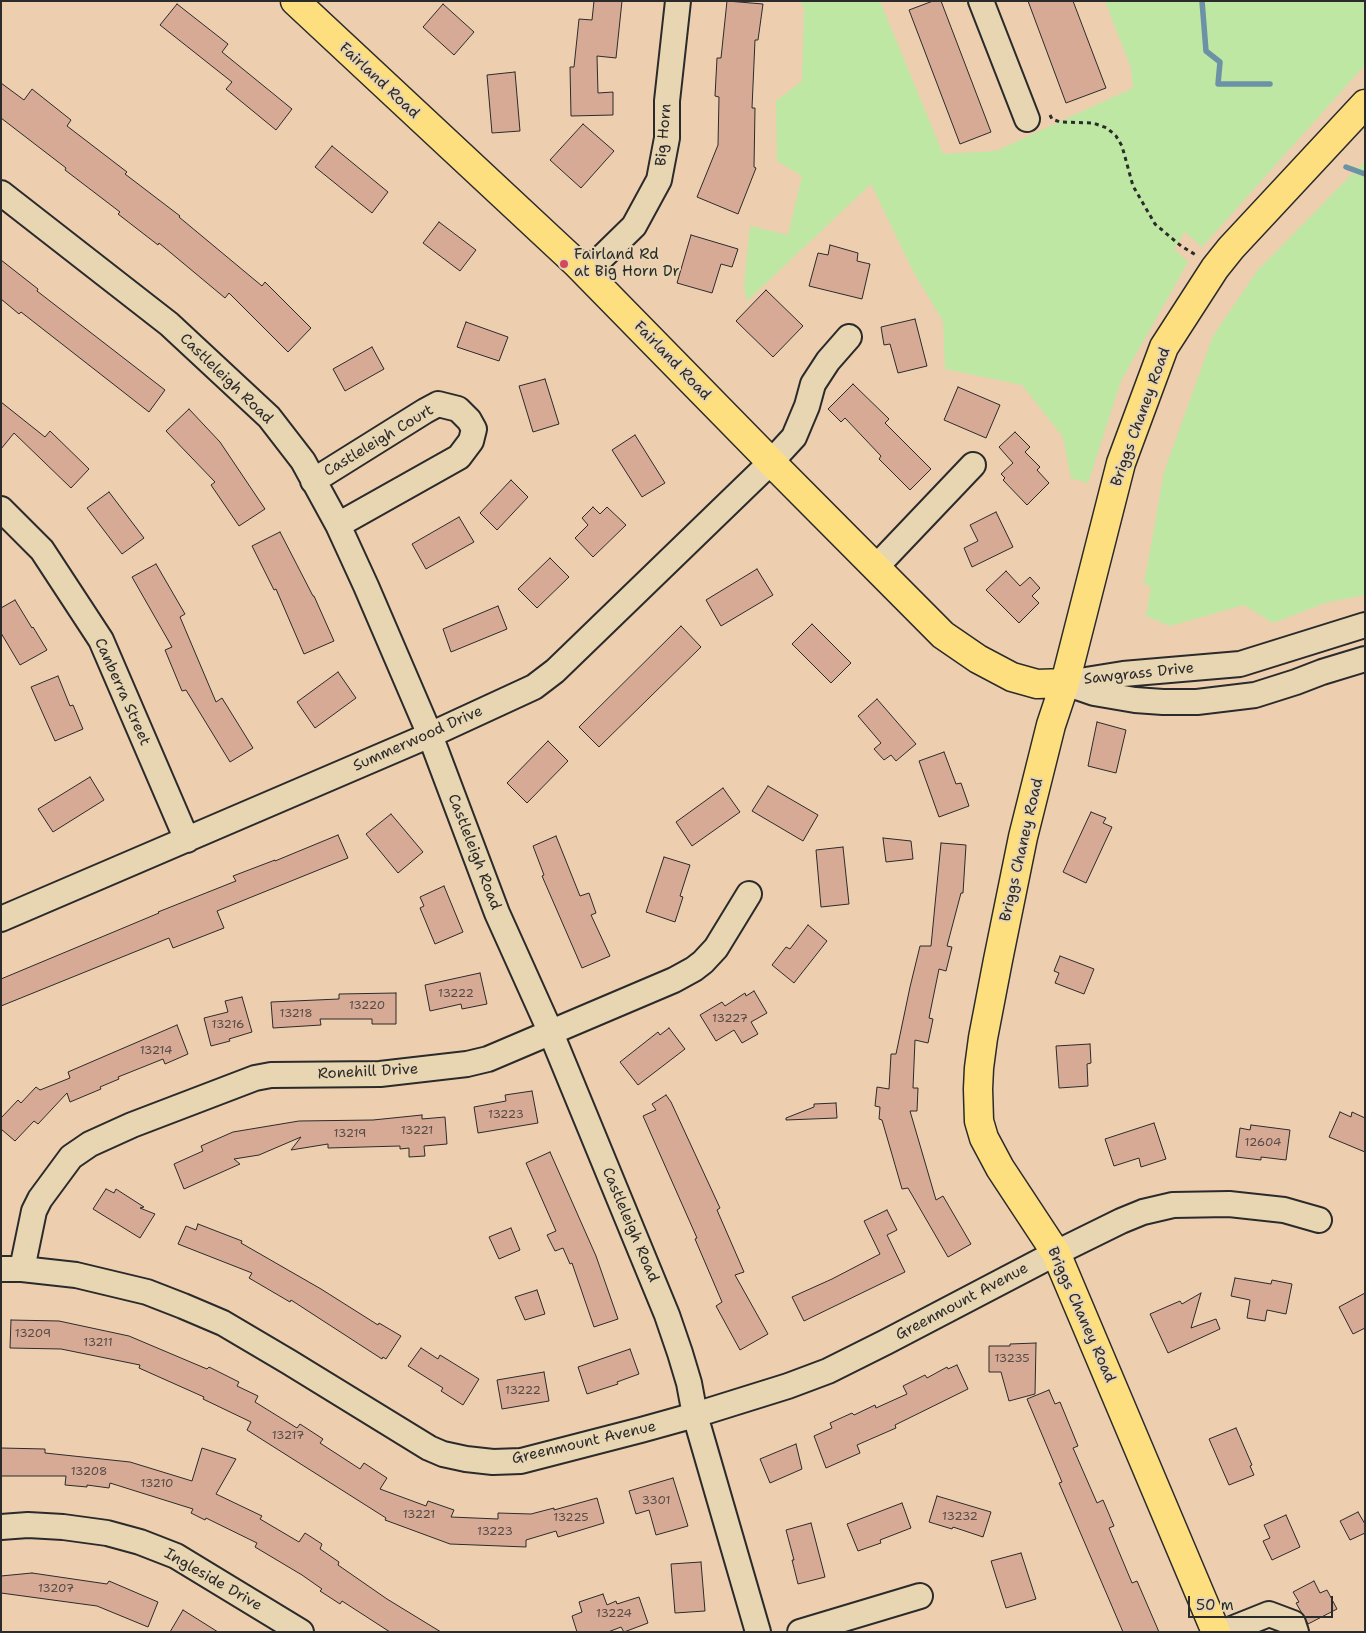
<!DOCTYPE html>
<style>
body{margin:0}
#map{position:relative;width:1366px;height:1633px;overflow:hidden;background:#edcfb0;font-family:"Shantell Sans",sans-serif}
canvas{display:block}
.frame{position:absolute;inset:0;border:2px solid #2b2b2b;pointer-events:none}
.scale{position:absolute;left:1188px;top:1596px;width:145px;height:22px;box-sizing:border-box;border:2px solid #2b2b2b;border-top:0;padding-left:6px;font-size:15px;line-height:18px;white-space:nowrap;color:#2b2b2b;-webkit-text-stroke:4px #e8d5b2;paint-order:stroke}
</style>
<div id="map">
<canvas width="1366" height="1633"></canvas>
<div class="frame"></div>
<div class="scale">50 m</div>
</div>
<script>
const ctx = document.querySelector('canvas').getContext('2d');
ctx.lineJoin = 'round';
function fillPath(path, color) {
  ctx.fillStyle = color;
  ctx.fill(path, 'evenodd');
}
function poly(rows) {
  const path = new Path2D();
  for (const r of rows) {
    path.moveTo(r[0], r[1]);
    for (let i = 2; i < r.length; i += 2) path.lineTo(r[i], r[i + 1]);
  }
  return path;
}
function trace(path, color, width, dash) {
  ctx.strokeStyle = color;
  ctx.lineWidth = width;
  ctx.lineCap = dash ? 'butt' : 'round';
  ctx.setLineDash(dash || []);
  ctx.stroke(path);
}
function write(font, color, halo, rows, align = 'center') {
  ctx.font = font + ' "Shantell Sans",sans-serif';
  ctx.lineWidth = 4;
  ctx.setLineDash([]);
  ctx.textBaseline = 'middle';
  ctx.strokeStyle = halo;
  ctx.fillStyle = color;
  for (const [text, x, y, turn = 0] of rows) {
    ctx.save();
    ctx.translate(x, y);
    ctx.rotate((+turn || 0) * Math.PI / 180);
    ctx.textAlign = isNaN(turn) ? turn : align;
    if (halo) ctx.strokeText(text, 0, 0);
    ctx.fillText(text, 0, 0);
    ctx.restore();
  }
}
fillPath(poly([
 [800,1,880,1,943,154,996,151,1133,88,1131,68,1105,1,1365,1,1365,65,1202,247,1185,232,1174,249,1188,262,1121,381,1088,483,1071,478,1063,437,1022,385,945,369,943,321,914,273,871,184,747,301,744,288,750,226,788,235,802,176,777,161,776,101,802,81,804,9],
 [1365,161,1365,595,1325,603,1273,623,1244,605,1170,626,1146,616,1151,586,1144,585,1164,472,1213,336,1257,271]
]), '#bee7a3');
trace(poly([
 [1202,1,1206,51,1220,62,1218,84,1270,84],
 [1346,167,1365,174]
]), '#6b92a5', 5.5);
const building = poly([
 [594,1,622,1,616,58,597,56,598,93,613,92,613,115,571,116,570,67,574,67,579,19,592,20,594,1],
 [727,1,763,4,758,40,755,40,752,108,755,108,754,167,756,168,738,214,697,197,718,145,719,97,715,96,717,58,721,58,727,1],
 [933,1,941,1,991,132,960,144,909,10,933,1],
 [1028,1,1073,1,1106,88,1066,103,1028,1],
 [177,4,228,44,222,52,292,109,276,130,226,89,232,82,160,25,177,4],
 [443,4,474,32,454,55,423,27,443,4],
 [515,72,520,131,492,133,487,75,515,72],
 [1,83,24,100,32,89,71,120,67,126,127,172,125,174,180,216,179,217,262,286,265,282,311,328,288,352,229,293,225,298,159,243,158,245,118,214,120,212,65,170,66,168,1,118,1,83],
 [583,124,614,151,581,188,550,160,583,124],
 [332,146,388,192,372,213,315,167,332,146],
 [439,222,476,250,460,271,423,243,439,222],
 [691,235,738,249,732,267,721,264,712,293,677,283,691,235],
 [830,245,858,253,857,261,870,264,862,299,809,286,818,253,828,255,830,245],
 [1,260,38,289,37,291,165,390,149,412,21,312,19,314,1,299,1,260],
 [766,290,803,326,773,357,736,321,766,290],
 [915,319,927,366,898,373,890,344,884,345,881,327,915,319],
 [466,322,508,337,499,361,457,347,466,322],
 [372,347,384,369,345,391,333,369,372,347],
 [545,379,559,424,533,432,519,386,545,379],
 [853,384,889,419,885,423,931,469,910,490,879,459,881,456,845,418,841,422,828,409,853,384],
 [958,387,1000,405,986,438,944,420,958,387],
 [1,402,45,437,50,431,89,469,71,488,14,433,1,449,1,402],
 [189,409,220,442,265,509,239,526,211,485,215,482,166,431,189,409],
 [1015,432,1030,447,1025,452,1040,467,1037,470,1049,483,1027,505,1003,480,1005,478,1001,474,1013,463,999,447,1015,432],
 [635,435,665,483,642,497,612,450,635,435],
 [511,480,528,497,497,530,480,513,511,480],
 [109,492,144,538,122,554,87,508,109,492],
 [593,507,600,514,607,507,626,525,593,557,575,538,588,525,582,518,593,507],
 [996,512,1013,547,972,567,964,548,978,541,970,525,996,512],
 [459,517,474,542,426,569,412,544,459,517],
 [280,532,313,596,314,596,334,641,304,654,276,589,274,590,252,546,280,532],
 [550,558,569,577,537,608,518,589,550,558],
 [156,564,185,614,180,617,216,702,222,698,253,748,230,762,186,690,182,691,165,650,172,647,132,577,156,564],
 [757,569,773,595,721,626,706,600,757,569],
 [1006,571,1020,586,1030,577,1040,588,1032,596,1039,603,1019,623,986,590,1006,571],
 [15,600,32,628,33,627,47,650,20,665,1,633,1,608,15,600],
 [498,606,507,629,451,652,443,629,498,606],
 [812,624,851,663,831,683,792,644,812,624],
 [681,626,701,647,599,747,579,727,681,626],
 [338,672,356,698,315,728,297,702,338,672],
 [58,676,70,706,73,705,83,729,55,741,31,687,58,676],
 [877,699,916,744,896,761,891,755,884,760,874,749,881,743,858,716,877,699],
 [1097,722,1126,730,1116,773,1088,766,1097,722],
 [548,741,568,761,527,803,507,783,548,741],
 [944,752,956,784,961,783,969,806,939,817,919,761,944,752],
 [90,777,104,800,53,832,38,809,90,777],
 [768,786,818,815,803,841,752,811,768,786],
 [723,788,740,812,692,846,676,822,723,788],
 [1091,812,1106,818,1103,823,1112,827,1086,883,1063,872,1091,812],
 [391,814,423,852,398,873,366,834,391,814],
 [338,835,348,858,217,911,224,928,173,948,169,938,1,1006,1,979,159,913,158,912,236,881,233,876,275,860,275,861,338,835],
 [556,836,580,896,589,893,596,913,591,915,610,956,582,968,542,876,544,875,533,846,556,836],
 [883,838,911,841,913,859,886,862,883,838],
 [941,843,966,845,963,893,961,893,947,946,952,947,946,971,939,969,929,1018,933,1019,928,1043,915,1040,913,1088,918,1088,917,1111,910,1111,936,1200,943,1196,971,1244,948,1257,908,1188,902,1189,882,1120,879,1119,880,1107,875,1106,877,1087,889,1089,891,1054,896,1054,910,987,920,946,931,946,941,843],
 [843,847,849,904,821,907,816,850,843,847],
 [664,857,690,865,680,896,683,897,675,922,646,912,664,857],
 [444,886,463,932,435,944,420,908,424,906,420,897,444,886],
 [808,925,827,941,794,983,772,965,786,947,790,949,808,925],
 [1060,956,1094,969,1084,994,1055,983,1059,973,1054,971,1060,956],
 [480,973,487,1004,462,1009,461,1004,430,1011,425,985,480,973],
 [754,991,767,1013,751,1022,758,1034,742,1043,734,1030,716,1041,700,1015,722,1002,725,1006,745,993,746,996,754,991],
 [396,993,396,1024,372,1024,372,1019,320,1019,321,1025,273,1028,271,1002,339,999,339,994,396,993],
 [242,997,252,1032,229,1039,230,1041,211,1046,204,1018,228,1012,225,1001,242,997],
 [177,1025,188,1054,165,1064,163,1059,118,1077,119,1079,100,1087,101,1089,70,1102,67,1093,38,1124,34,1121,15,1141,1,1129,1,1118,18,1100,21,1103,36,1087,40,1090,70,1078,68,1072,177,1025],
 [669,1028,685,1049,638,1085,620,1062,658,1032,660,1035,669,1028],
 [1090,1044,1091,1063,1087,1064,1088,1086,1059,1088,1056,1046,1090,1044],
 [532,1091,538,1123,478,1133,474,1107,506,1101,505,1095,532,1091],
 [666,1095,671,1102,720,1208,717,1210,744,1272,735,1275,768,1334,740,1350,716,1306,722,1302,695,1239,697,1238,643,1116,656,1110,652,1104,666,1095],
 [836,1103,837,1118,786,1120,786,1118,814,1107,814,1104,836,1103],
 [1340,1112,1351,1117,1352,1112,1365,1118,1365,1152,1329,1137,1340,1112],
 [422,1115,422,1119,445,1117,447,1144,424,1146,425,1156,409,1157,409,1148,400,1149,400,1146,328,1148,328,1144,291,1150,301,1137,259,1155,234,1159,240,1164,184,1189,174,1164,203,1151,201,1146,233,1132,299,1121,373,1120,422,1115],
 [1154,1123,1166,1159,1141,1167,1139,1158,1114,1166,1105,1139,1154,1123],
 [1251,1125,1290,1130,1286,1160,1261,1157,1261,1160,1236,1157,1240,1128,1250,1130,1251,1125],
 [550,1152,596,1256,618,1319,594,1327,572,1263,570,1264,563,1248,555,1251,547,1235,556,1231,526,1163,550,1152],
 [106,1189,114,1193,116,1189,144,1207,140,1208,155,1214,140,1238,93,1209,106,1189],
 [887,1210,897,1230,887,1235,905,1272,804,1321,792,1297,832,1279,880,1254,864,1221,887,1210],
 [198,1224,242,1241,241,1243,321,1289,378,1325,379,1323,401,1336,386,1359,383,1357,382,1359,291,1300,290,1302,249,1278,252,1273,178,1244,186,1226,196,1230,198,1224],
 [511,1228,520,1250,499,1259,489,1237,511,1228],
 [1235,1278,1271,1284,1272,1280,1292,1284,1286,1314,1267,1310,1265,1321,1247,1318,1250,1300,1231,1296,1235,1278],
 [537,1290,545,1314,525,1320,515,1297,537,1290],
 [1201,1293,1191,1328,1216,1319,1220,1329,1168,1353,1150,1314,1180,1301,1182,1304,1201,1293],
 [1365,1293,1365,1328,1353,1334,1339,1307,1365,1293],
 [11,1320,59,1321,129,1336,207,1369,209,1367,239,1382,237,1386,258,1396,255,1402,297,1428,300,1424,323,1439,320,1443,360,1469,364,1463,387,1478,380,1489,426,1506,428,1501,454,1510,451,1517,498,1519,498,1513,531,1514,554,1508,554,1510,597,1498,604,1523,558,1537,556,1531,526,1540,526,1547,450,1544,385,1520,386,1518,247,1430,251,1422,203,1399,204,1397,139,1368,140,1365,61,1349,10,1348,11,1320],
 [1036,1343,1035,1394,1009,1401,1001,1372,989,1372,989,1346,1010,1346,1010,1344,1036,1343],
 [421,1348,438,1359,440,1355,479,1379,463,1405,441,1391,443,1388,408,1366,421,1348],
 [630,1349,639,1374,617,1382,618,1384,587,1394,578,1367,630,1349],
 [957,1365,968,1389,895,1425,896,1428,857,1445,860,1453,826,1468,814,1436,832,1428,830,1423,852,1413,854,1415,875,1405,876,1408,907,1394,903,1386,925,1375,927,1378,947,1367,948,1369,957,1365],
 [544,1372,549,1401,502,1409,497,1380,544,1372],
 [1049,1390,1055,1404,1060,1402,1078,1446,1073,1448,1097,1503,1103,1500,1114,1526,1109,1528,1132,1583,1137,1581,1159,1632,1123,1632,1059,1483,1062,1482,1027,1399,1049,1390],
 [1236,1428,1252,1465,1250,1466,1254,1475,1229,1485,1209,1439,1236,1428],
 [796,1444,802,1469,770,1483,760,1459,796,1444],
 [1,1448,45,1449,45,1453,130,1462,192,1481,202,1448,236,1459,216,1494,262,1516,260,1519,299,1542,305,1533,322,1544,320,1549,339,1562,338,1565,387,1599,441,1632,390,1632,342,1601,340,1604,320,1591,322,1589,302,1575,255,1547,257,1543,206,1518,205,1520,191,1513,193,1509,110,1483,109,1488,87,1485,87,1487,65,1485,66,1476,1,1476,1,1448],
 [673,1478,688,1526,656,1535,649,1510,636,1514,629,1491,673,1478],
 [937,1496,991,1512,983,1537,953,1527,952,1529,929,1522,937,1496],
 [902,1503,911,1528,880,1540,881,1543,858,1551,847,1524,902,1503],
 [1358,1512,1365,1524,1365,1533,1350,1540,1340,1521,1358,1512],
 [1286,1515,1300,1547,1272,1560,1263,1541,1270,1538,1264,1525,1286,1515],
 [811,1523,825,1577,798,1584,792,1560,794,1560,786,1530,811,1523],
 [1021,1553,1036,1599,1006,1608,991,1561,1021,1553],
 [701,1562,705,1611,675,1613,671,1564,701,1562],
 [32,1573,107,1584,109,1581,158,1602,148,1627,97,1606,1,1593,1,1576,32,1573],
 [1314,1581,1320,1593,1327,1590,1337,1609,1308,1624,1296,1603,1299,1602,1293,1592,1314,1581],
 [603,1594,607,1605,616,1601,617,1604,639,1597,648,1623,624,1632,621,1627,608,1632,577,1632,572,1616,582,1612,579,1602,603,1594],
 [183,1610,218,1632,170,1632,183,1610]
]);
fillPath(building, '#d7aa96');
trace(building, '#2b2b2b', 1);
const minor = poly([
 [981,1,1027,119],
 [1,193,169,324,269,417,303,461,338,525,366,586,430,735,497,913,551,1033,667,1315,680,1353,689,1383,695,1415,758,1632],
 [586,273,634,226,659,180,667,138,667,101,678,1],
 [313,481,425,411,438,404,458,409,469,420,474,429,471,441,459,457,338,525],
 [1,509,42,550,101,640,187,840],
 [876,567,973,465],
 [1065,683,1094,693,1135,700,1163,702,1197,702,1255,695,1296,682,1322,672,1365,659],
 [1067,683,1123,674,1240,664,1365,625],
 [1,919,430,735,534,687,555,671,771,462,794,437,807,406,813,384,828,361,849,337],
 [1,1269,22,1269,76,1275,147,1292,183,1306,223,1323,289,1362,429,1448,443,1454,466,1459,493,1462,521,1461,641,1430,695,1415,788,1386,828,1371,886,1342,1056,1253,1121,1221,1143,1212,1173,1205,1229,1204,1284,1210,1319,1220],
 [22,1269,34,1211,40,1199,71,1157,90,1144,132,1125,255,1078,271,1075,380,1074,467,1064,488,1059,674,980,694,969,703,962,716,948,749,894],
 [1,1527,28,1525,63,1527,107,1533,140,1542,176,1556,301,1632],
 [800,1632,920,1596],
 [1224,1632,1269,1614,1293,1623,1296,1632]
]);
const major = poly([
 [295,1,576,263,771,462,943,635,978,659,1012,677,1037,684,1065,683],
 [1216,1632,1056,1253,1000,1168,984,1138,979,1121,978,1089,979,1068,983,1038,998,960,1023,837,1051,725,1065,683,1121,463,1164,347,1215,268,1231,248,1365,104]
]);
trace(minor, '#2b2b2b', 28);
trace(major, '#2b2b2b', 31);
trace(poly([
 [1050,115,1052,119,1060,122,1093,123,1107,128,1116,136,1122,146,1133,186,1155,224,1181,246,1196,255]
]), '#2b2b2b', 3, [4, 4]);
trace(minor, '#e8d5b2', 24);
trace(major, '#fedf80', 28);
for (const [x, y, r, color] of [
 [564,264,5,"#d1495b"]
]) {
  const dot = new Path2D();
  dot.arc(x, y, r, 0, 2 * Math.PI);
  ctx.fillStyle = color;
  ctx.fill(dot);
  trace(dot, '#e8d5b2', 2);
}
write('12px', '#564b46', null, [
 ["13222",456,994],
 ["13220",367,1006],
 ["13218",296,1014],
 ["13227",730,1019],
 ["13216",228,1025],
 ["13214",156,1051],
 ["13223",506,1115],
 ["13221",417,1131],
 ["13219",350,1134],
 ["12604",1263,1143],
 ["13209",33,1334],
 ["13211",98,1343],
 ["13235",1012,1359],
 ["13222",523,1391],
 ["13217",288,1436],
 ["13208",89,1472],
 ["13210",157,1484],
 ["3301",656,1501],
 ["13221",419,1515],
 ["13232",960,1517],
 ["13225",571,1518],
 ["13223",495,1532],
 ["13207",56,1589],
 ["13224",614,1614]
]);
write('15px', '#2b2b2b', '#e8d5b2', [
 ["Fairland Road",379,81,43],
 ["Big Horn",664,135,-85],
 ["Fairland Road",672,361,46],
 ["Castleleigh Road",226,379,44],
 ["Briggs Chaney Road",1141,417,-70],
 ["Castleleigh Court",379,441,-31],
 ["Sawgrass Drive",1139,674,-6],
 ["Canberra Street",122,692,66],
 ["Summerwood Drive",418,739,-24],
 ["Briggs Chaney Road",1022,850,-77],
 ["Castleleigh Road",474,852,69],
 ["Ronehill Drive",368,1072,-3],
 ["Castleleigh Road",630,1225,67],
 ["Greenmount Avenue",962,1302,-28],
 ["Briggs Chaney Road",1081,1315,66],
 ["Greenmount Avenue",584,1443,-13],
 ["Ingleside Drive",213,1580,30]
]);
write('15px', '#2b2b2b', '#e8d5b2', [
 ["Fairland Rd",574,255],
 ["at Big Horn Dr",574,272]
], 'left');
</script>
